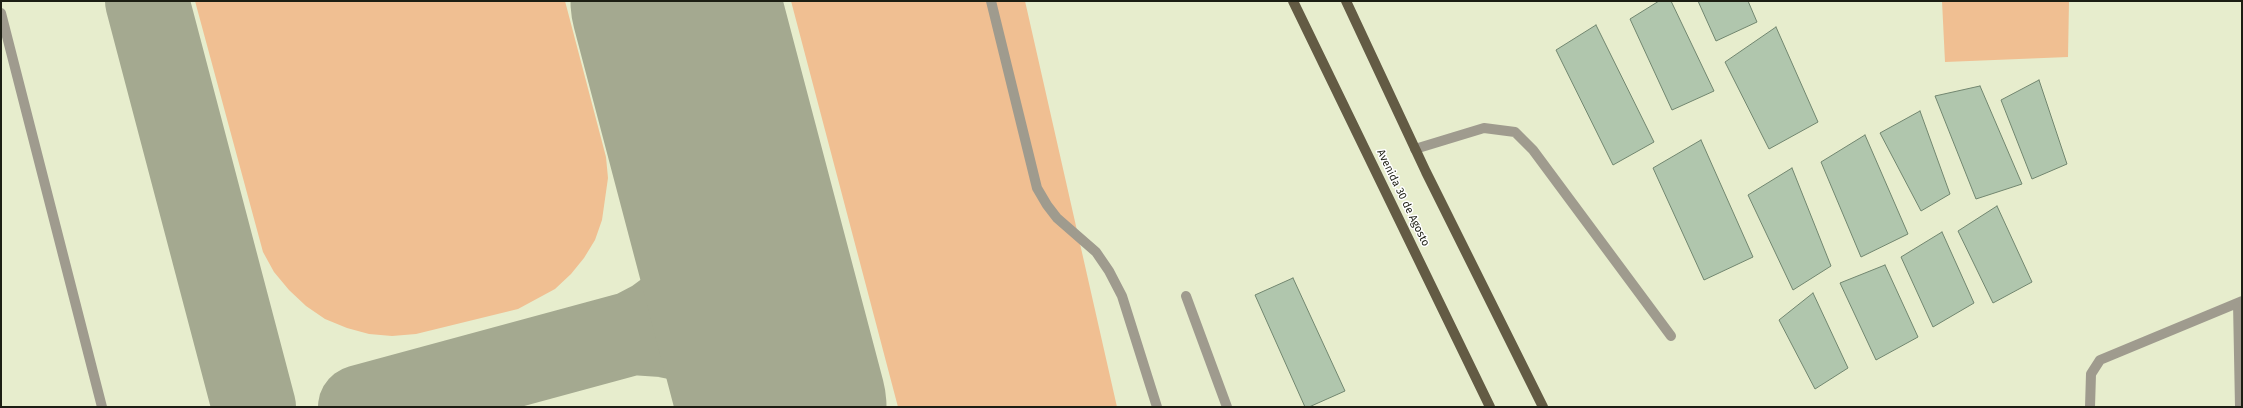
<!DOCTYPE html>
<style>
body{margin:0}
#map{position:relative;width:2243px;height:408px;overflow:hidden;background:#e7edcd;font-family:"Fira Sans",sans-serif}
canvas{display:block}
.frame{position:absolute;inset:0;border:2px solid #1c1e13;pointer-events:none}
</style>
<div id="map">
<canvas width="2243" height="408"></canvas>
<div class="frame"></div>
</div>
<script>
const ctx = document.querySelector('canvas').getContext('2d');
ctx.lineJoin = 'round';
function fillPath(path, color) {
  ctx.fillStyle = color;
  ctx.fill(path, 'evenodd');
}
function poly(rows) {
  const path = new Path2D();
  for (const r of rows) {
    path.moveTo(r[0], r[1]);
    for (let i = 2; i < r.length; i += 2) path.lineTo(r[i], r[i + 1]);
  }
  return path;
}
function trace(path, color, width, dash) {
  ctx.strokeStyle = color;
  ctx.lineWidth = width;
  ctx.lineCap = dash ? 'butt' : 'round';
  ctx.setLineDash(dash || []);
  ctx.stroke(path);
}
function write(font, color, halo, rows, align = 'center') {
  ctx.font = font + ' "Fira Sans",sans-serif';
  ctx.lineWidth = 3;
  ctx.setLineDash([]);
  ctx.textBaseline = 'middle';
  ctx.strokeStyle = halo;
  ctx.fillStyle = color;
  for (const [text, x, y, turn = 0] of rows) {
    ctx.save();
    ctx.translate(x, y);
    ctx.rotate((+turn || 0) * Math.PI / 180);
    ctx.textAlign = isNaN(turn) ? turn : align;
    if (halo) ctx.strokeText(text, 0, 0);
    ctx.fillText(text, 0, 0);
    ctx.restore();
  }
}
fillPath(poly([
 [195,1,565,1,606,157,608,178,602,220,595,240,584,258,571,274,555,289,518,309,416,334,392,336,369,334,347,328,325,319,306,306,289,290,274,272,263,252],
 [791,1,1025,1,1117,407,898,407],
 [1942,1,2069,1,2068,57,1945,62]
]), '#f0bf92');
trace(poly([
 [147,1,254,407],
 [633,333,663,335,693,341,721,353,747,370,768,391,779,407],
 [360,407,633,333,654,322,673,308,689,291,703,272,714,251,720,228,724,205,723,181]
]), '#a4a990', 84);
trace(poly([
 [675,1,782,407]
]), '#a4a990', 209);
const building = poly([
 [1659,1,1671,1,1714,91,1672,110,1630,19,1659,1],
 [1698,1,1748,1,1757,22,1716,41,1698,1],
 [1596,25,1654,142,1613,165,1556,50,1596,25],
 [1776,27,1818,122,1769,149,1725,62,1776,27],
 [2039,80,2067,164,2032,179,2001,100,2039,80],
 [1980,86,2022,184,1976,199,1935,96,1980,86],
 [1920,111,1950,194,1921,211,1880,133,1920,111],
 [1865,135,1908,234,1861,257,1821,162,1865,135],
 [1701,140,1753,257,1704,280,1653,168,1701,140],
 [1792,168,1831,266,1793,290,1748,195,1792,168],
 [1997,206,2032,282,1993,303,1958,231,1997,206],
 [1942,232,1974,303,1933,327,1901,257,1942,232],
 [1885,265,1918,337,1876,360,1840,283,1885,265],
 [1293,278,1345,391,1309,407,1305,407,1255,295,1293,278],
 [1813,293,1848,368,1815,389,1779,320,1813,293]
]);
fillPath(building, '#b0c6ad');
trace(building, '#71866f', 1);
trace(poly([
 [991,1,1037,188,1047,205,1057,218,1096,252,1109,271,1122,296,1157,407],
 [1,13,102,407],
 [1415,149,1484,128,1515,132,1533,150,1671,336],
 [1186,296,1227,407],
 [2238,303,2240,407],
 [2090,407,2091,374,2100,360,2242,301]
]), '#9f9b8e', 10);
trace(poly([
 [1293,1,1490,407],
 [1346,1,1426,172,1543,407]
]), '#635b44', 10);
write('11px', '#1c1e13', '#fff', [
 ["Avenida 30 de Agosto",1403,198,64]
]);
</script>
